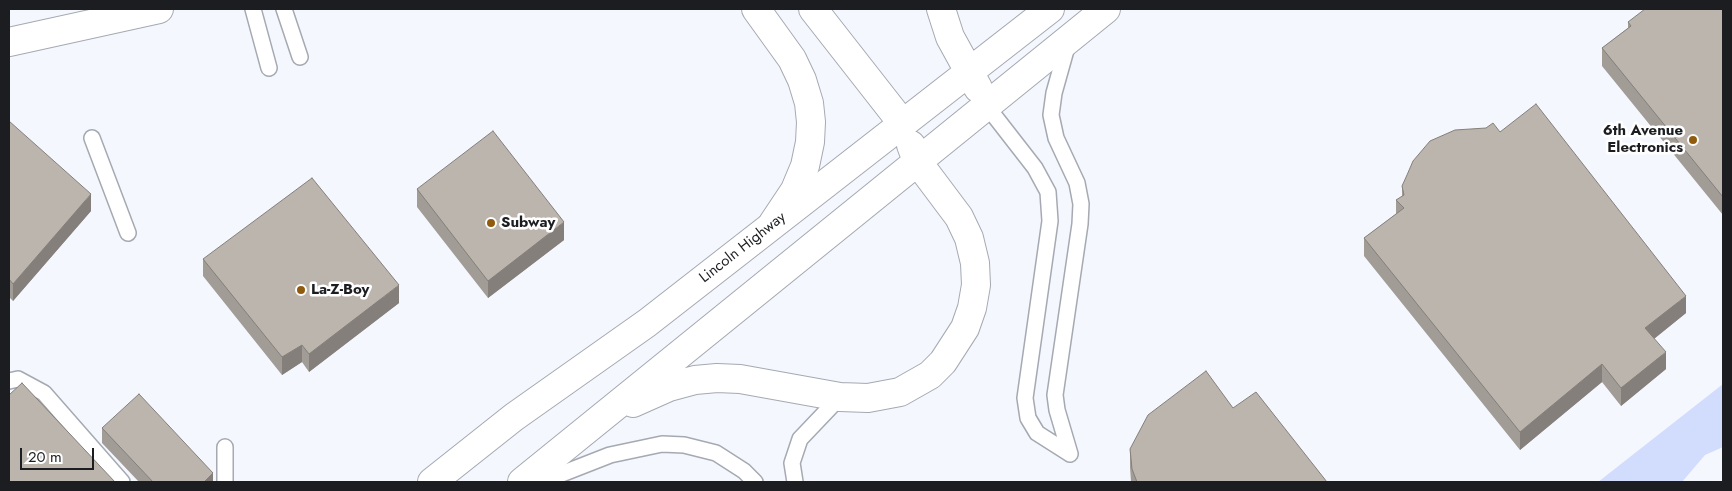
<!DOCTYPE html>
<style>
body{margin:0}
#map{position:relative;width:1732px;height:491px;overflow:hidden;background:#f4f7fe;font-family:Jost,sans-serif}
canvas{display:block}
.frame{position:absolute;inset:0;border:10px solid #1c1d20;pointer-events:none}
.scale{position:absolute;left:20px;top:448px;width:74px;height:22px;box-sizing:border-box;border:2px solid #1c1d20;border-top:0;padding-left:6px;font-size:15px;line-height:18px;white-space:nowrap;color:#1c1d20;-webkit-text-stroke:4px #fff;paint-order:stroke}
</style>
<div id="map">
<canvas width="1732" height="491"></canvas>
<div class="frame"></div>
<div class="scale">20 m</div>
</div>
<script>
const ctx = document.querySelector('canvas').getContext('2d');
ctx.lineJoin = 'round';
function fillPath(path, color) {
  ctx.fillStyle = color;
  ctx.fill(path, 'evenodd');
}
function poly(rows) {
  const path = new Path2D();
  for (const r of rows) {
    path.moveTo(r[0], r[1]);
    for (let i = 2; i < r.length; i += 2) path.lineTo(r[i], r[i + 1]);
  }
  return path;
}
function trace(path, color, width, dash) {
  ctx.strokeStyle = color;
  ctx.lineWidth = width;
  ctx.lineCap = dash ? 'butt' : 'round';
  ctx.setLineDash(dash || []);
  ctx.stroke(path);
}
function write(font, color, halo, rows, align = 'center') {
  ctx.font = font + ' Jost,sans-serif';
  ctx.lineWidth = 5;
  ctx.setLineDash([]);
  ctx.textBaseline = 'middle';
  ctx.strokeStyle = halo;
  ctx.fillStyle = color;
  for (const [text, x, y, turn = 0] of rows) {
    ctx.save();
    ctx.translate(x, y);
    ctx.rotate((+turn || 0) * Math.PI / 180);
    ctx.textAlign = isNaN(turn) ? turn : align;
    if (halo) ctx.strokeText(text, 0, 0);
    ctx.fillText(text, 0, 0);
    ctx.restore();
  }
}
fillPath(poly([
 [1723,384,1723,447,1705,455,1682,482,1598,482]
]), '#d2ddfe');
const service = poly([
 [253,9,269,68],
 [284,9,300,57],
 [1068,43,1054,93,1051,115,1056,138,1077,183,1081,204,1080,224,1055,395,1057,410,1070,454],
 [986,105,1035,168,1048,192,1050,221,1025,398,1028,418,1037,433,1070,454],
 [92,138,128,233],
 [9,381,18,379,44,393,122,482],
 [225,482,225,447],
 [541,482,610,455,662,444,684,445,716,453,744,471,755,482],
 [795,482,792,463,800,439,840,397]
]);
const minor = poly([
 [756,9,792,59,802,80,809,103,811,122,810,142,805,166,795,190,773,223],
 [813,9,903,124],
 [9,42,159,9]
]);
const primary = poly([
 [941,9,950,37,978,88],
 [633,403,669,387,695,380,717,378,740,379,840,397,868,398,900,392,930,375,943,362,965,328,972,308,976,285,975,263,969,238,959,217,917,161,911,145],
 [432,482,514,417,647,323,1050,9],
 [522,482,1106,9]
]);
trace(service, '#a5a9b1', 18);
trace(minor, '#a5a9b1', 30);
trace(primary, '#a5a9b1', 30);
trace(service, '#fff', 15);
trace(minor, '#fff', 28);
trace(primary, '#fff', 28);
fillPath(poly([
 [1723,9,1723,215,1602,66,1602,48,1628,28,1628,22],
 [9,121,91,211,13,301,9,297],
 [1500,132,1686,313,1654,339,1666,369,1621,406,1602,382,1520,450,1364,256,1364,238,1396,214,1396,200,1402,197,1402,186],
 [417,189,564,240,488,298,417,207],
 [203,259,399,303,309,372,302,362,282,375,203,276],
 [1233,408,1327,482,1131,482,1130,467,1130,449],
 [102,428,213,482,139,482,102,443]
]), '#a29c96');
fillPath(poly([
 [91,194,91,211,13,301,13,284],
 [564,222,564,240,488,298,488,281],
 [399,285,399,303,309,372,309,354],
 [1686,296,1686,313,1645,346,1645,328],
 [302,345,302,362,282,375,282,357],
 [1666,352,1666,369,1621,406,1621,388],
 [1602,364,1602,382,1520,450,1520,432],
 [213,473,213,482,204,482]
]), '#847f7a');
const building = poly([
 [1645,9,1723,9,1723,197,1602,48,1631,26,1628,22,1645,9],
 [1536,104,1686,296,1645,328,1666,352,1621,388,1602,364,1520,432,1364,238,1404,208,1396,200,1404,195,1402,186,1407,175,1413,161,1430,141,1455,130,1486,128,1493,123,1500,132,1536,104],
 [9,121,91,194,13,284,9,279,9,121],
 [493,131,564,222,488,281,417,189,493,131],
 [312,178,399,285,309,354,302,345,282,357,203,259,312,178],
 [1206,371,1233,408,1256,392,1327,482,1137,482,1132,469,1130,449,1148,415,1206,371],
 [22,383,115,482,9,482,9,395,22,383],
 [139,394,213,473,204,482,153,482,102,428,139,394]
]);
fillPath(building, '#bcb5ae');
trace(building, '#847f7a', 1);
for (const [x, y, r, color] of [
 [1693,140,5,"#905b0e"],
 [491,223,5,"#905b0e"],
 [301,290,5,"#905b0e"]
]) {
  const dot = new Path2D();
  dot.arc(x, y, r, 0, 2 * Math.PI);
  ctx.fillStyle = color;
  ctx.fill(dot);
  trace(dot, '#fff', 2);
}
write('bold 15px', '#1c1d20', '#fff', [
 ["6th Avenue",1683,131,"right"],
 ["Electronics",1683,148,"right"],
 ["Subway",501,223],
 ["La-Z-Boy",311,290]
], 'left');
write('15px', '#1c1d20', '#fff', [
 ["Lincoln Highway",743,248,-38]
]);
</script>
